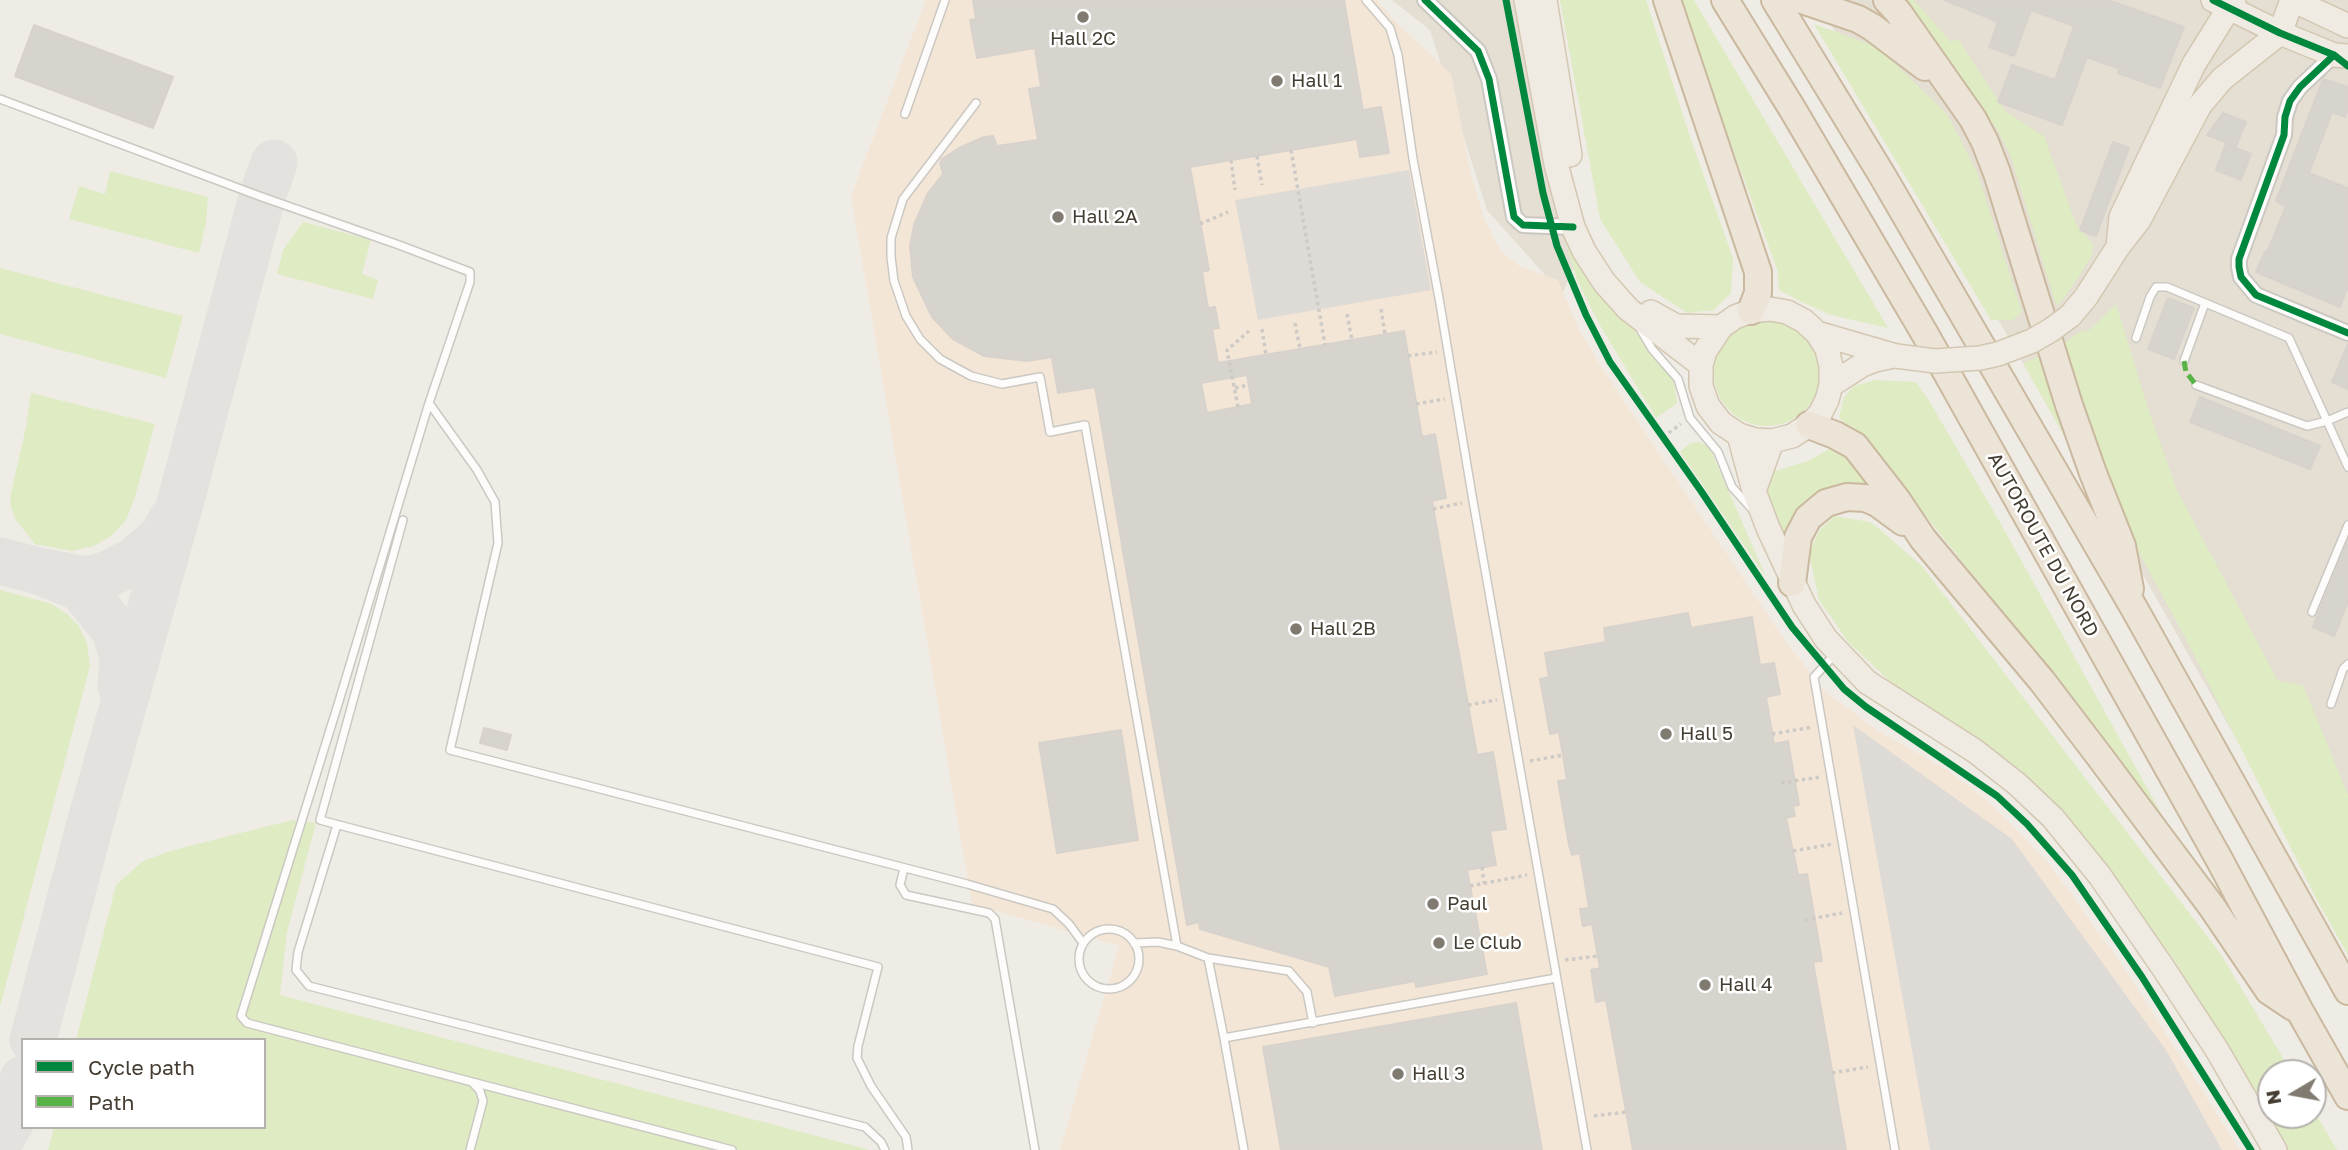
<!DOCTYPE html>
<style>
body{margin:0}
#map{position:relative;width:2348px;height:1150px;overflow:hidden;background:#efece6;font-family:"Golos Text",sans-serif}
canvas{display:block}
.legend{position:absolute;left:21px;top:1038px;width:245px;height:91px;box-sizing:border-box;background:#fff;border:2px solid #b5b1ad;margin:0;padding:9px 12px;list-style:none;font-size:21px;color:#453d32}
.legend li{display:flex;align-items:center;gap:14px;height:35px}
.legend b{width:35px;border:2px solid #b5b1ad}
.north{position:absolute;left:2257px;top:1059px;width:70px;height:70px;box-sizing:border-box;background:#fff;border:2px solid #b5b1ad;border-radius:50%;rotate:260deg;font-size:19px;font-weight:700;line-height:28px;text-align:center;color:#453d32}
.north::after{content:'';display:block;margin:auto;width:24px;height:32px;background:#807a71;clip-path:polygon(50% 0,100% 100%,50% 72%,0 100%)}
</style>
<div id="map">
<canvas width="2348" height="1150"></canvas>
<ul class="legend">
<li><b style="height:9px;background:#00873e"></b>Cycle path</li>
<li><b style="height:9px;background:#57b346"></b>Path</li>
</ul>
<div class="north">N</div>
</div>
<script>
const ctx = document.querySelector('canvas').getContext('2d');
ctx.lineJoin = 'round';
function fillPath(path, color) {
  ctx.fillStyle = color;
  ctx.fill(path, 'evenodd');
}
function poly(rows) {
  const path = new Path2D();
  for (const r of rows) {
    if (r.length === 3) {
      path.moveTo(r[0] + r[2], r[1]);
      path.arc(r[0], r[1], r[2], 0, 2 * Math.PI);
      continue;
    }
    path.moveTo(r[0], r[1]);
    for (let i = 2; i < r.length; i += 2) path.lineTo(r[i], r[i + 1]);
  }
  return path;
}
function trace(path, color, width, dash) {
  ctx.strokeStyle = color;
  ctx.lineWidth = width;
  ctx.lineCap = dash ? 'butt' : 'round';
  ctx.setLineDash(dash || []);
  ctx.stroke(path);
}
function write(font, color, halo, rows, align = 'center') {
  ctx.font = font + ' "Golos Text",sans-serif';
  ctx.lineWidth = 5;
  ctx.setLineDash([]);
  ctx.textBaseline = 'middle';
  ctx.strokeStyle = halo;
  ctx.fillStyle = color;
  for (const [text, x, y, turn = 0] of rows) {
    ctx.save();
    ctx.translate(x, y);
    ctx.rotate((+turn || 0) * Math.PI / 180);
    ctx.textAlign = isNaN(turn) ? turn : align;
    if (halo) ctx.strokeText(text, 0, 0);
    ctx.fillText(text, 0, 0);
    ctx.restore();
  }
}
fillPath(poly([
 [1392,0,1533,0,1564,163,1586,240,1562,294,1487,210,1430,30],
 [1817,0,2348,0,2348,936,2023,363]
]), '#e4ded3');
fillPath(poly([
 [926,0,1377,0,1394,20,1451,74,1471,175,1484,218,1500,250,1519,266,1558,280,1580,331,1599,363,1785,641,1825,691,1877,730,1947,770,1989,802,2051,866,2124,968,2240,1150,1060,1150,1119,946,972,904,851,196]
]), '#f4e6d7');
fillPath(poly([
 [1560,0,1646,0,1689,134,1733,258,1731,293,1714,310,1687,313,1640,282,1600,219],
 [1678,0,1694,0,1888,328,1831,315,1804,303,1779,290,1777,269],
 [1905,0,1914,0,1951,42,1958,39,2005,111,2044,136,2076,224,2093,244,2092,255,2078,278,2061,302,2056,305,2011,157,1997,129,1937,49],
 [1814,24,1878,47,1947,114,1977,172,2022,312,2013,320,1991,320],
 [110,171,208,197,206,223,199,253,69,219,79,186,105,194],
 [303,222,371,240,362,274,378,280,373,299,277,274,283,250],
 [1565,240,1627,322,1673,375,1677,403,1656,418,1601,327,1577,280],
 [0,268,183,316,166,378,0,334],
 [2116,304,2149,411,2177,490,2278,681,2303,685,2348,795,2348,955,2317,900,2186,639,2123,523,2057,349,2079,332,2088,331],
 [1767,373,53],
 [2040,356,2081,466,2023,363],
 [1875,380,1916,382,1928,399,2001,524,2193,871,2067,692,1863,438,1848,427,1839,417,1844,397,1854,386],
 [31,393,155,424,134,500,126,520,111,536,94,546,71,551,35,544,15,519,10,503,11,493,26,427],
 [1700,442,1710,448,1766,577,1680,452,1690,443],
 [1831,448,1846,454,1886,498,1798,515,1784,538,1766,494,1764,477,1775,471,1808,461],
 [1834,516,1871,522,1922,566,2220,953,2292,1073,2271,1073,2271,1115,2313,1115,2313,1109,2337,1150,2287,1150,2174,960,2094,853,2021,770,1891,682,1849,643,1819,600,1809,554,1819,531],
 [0,590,52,604,67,614,78,625,87,643,90,666,0,1007],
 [292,820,316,823,287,932,280,995,870,1150,48,1150,54,1127,264,1127,264,1040,76,1040,116,885,143,861,170,851]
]), '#deebc3');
fillPath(poly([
 [1409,170,1431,290,1258,320,1235,200],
 [1853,725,2012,839,2166,1050,2222,1150,1930,1150]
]), '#dedbd6');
trace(poly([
 [0,561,42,572,81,588,115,630,123,658,121,686],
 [50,573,85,580,106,575,134,561,162,537,172,519],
 [33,1040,90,824,179,507,262,197,274,163],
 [0,1140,12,1119,23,1079]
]), '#e4e2de', 47);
const building = poly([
 [973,0,1344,0,1363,110,1381,107,1389,153,1360,157,1357,139,1190,167,1209,270,1202,272,1208,308,1215,307,1219,328,1212,329,1218,363,1404,331,1422,437,1435,434,1446,498,1432,501,1477,755,1493,752,1506,829,1490,831,1496,865,1467,870,1487,974,1416,987,1415,981,1335,996,1329,967,1200,929,1199,922,1187,925,1095,387,1058,393,1052,357,1027,361,984,356,953,339,932,317,913,277,910,246,914,225,928,193,943,174,940,163,942,159,959,148,984,137,993,136,997,146,1038,140,1029,89,1041,87,1035,48,977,58,970,20,976,19,973,0],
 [1247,375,1252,404,1207,413,1201,383,1247,375],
 [1945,0,2108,0,2184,27,2160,88,2118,73,2120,69,2087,57,2062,125,1998,102,2012,65,2055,80,2074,26,2031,10,2014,56,1989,47,1998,22,1945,0],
 [34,25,173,77,153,128,15,76,34,25],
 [2323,79,2348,87,2348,108,2345,117,2332,112,2309,173,2348,188,2348,286,2340,307,2256,272,2265,252,2267,253,2286,206,2276,201,2323,79],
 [2223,113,2246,122,2236,146,2207,135,2223,113],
 [2113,142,2129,148,2096,236,2080,230,2113,142],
 [2226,144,2251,154,2241,180,2216,170,2226,144],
 [2168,298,2194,308,2174,359,2148,349,2168,298],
 [2348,344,2348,389,2332,382,2348,344],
 [2200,397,2320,446,2310,469,2190,422,2200,397],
 [2348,541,2348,602,2334,636,2313,627,2348,541],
 [1688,613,1691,628,1752,617,1760,665,1774,663,1780,694,1766,697,1774,744,1788,741,1799,805,1793,806,1795,816,1786,818,1798,875,1807,874,1822,961,1813,962,1846,1150,1633,1150,1606,1000,1596,1002,1591,970,1600,968,1592,924,1583,926,1580,909,1589,908,1580,853,1572,855,1569,845,1558,781,1567,780,1559,732,1550,734,1540,679,1549,677,1545,653,1606,642,1604,628,1688,613],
 [484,728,511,735,507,750,480,743,484,728],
 [1121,730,1138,840,1057,853,1039,743,1121,730],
 [1516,1003,1542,1150,1281,1150,1263,1047,1516,1003]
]);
fillPath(building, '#d7d3cd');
trace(building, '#d7d3cc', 2);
const service = poly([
 [1366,0,1390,28,1398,55,1413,159,1439,298,1473,501,1587,1150],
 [0,99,262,197,399,245,470,272,470,282,429,403,477,470,495,502,498,543,450,750,967,884,1053,909,1069,924,1083,943],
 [976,103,903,199,891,238,891,257,894,281,906,316,920,339,940,359,971,376,1002,384,1040,377,1050,432,1085,425,1177,946],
 [905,114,945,0],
 [1639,327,1652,349,1678,379,1690,418,1718,452,1732,487,1751,508],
 [2136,338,2150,297,2156,287,2167,287,2289,338,2327,421,2307,426,2196,385],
 [2184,361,2205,303],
 [429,403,339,701,241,1016,247,1023,732,1150],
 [2348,412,2327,421,2348,467],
 [403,520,320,820,878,967,858,1046,857,1058,871,1086,906,1137,908,1150],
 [2312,612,2348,525],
 [1836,653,1814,677,1895,1150],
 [2331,704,2343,669,2348,664],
 [337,825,298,952,296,970,309,986,865,1127,881,1142,885,1150],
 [904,868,900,885,906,895,989,913,995,919,1035,1150],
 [1109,959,30],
 [1134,943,1158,942,1177,946,1208,958,1289,971,1307,992,1313,1023],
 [1208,958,1224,1038,1556,978],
 [1224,1038,1244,1150],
 [470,1150,483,1101,480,1091,472,1082]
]);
const minor = poly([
 [1425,0,1478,51,1489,79,1514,217,1523,225,1573,227],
 [2334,55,2300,87,2290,101,2285,117,2284,135,2239,259,2239,267,2241,277,2256,295,2348,333]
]);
const primary = poly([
 [1526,0,1556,164,1573,227,1584,251,1604,282,1628,309,1701,365],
 [1545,0,1570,155],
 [2213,0,2280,33,2334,55,2348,56],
 [2293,0,2348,26],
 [2118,247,2121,217,2194,64,2234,0],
 [1651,312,1676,326,1721,327],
 [2070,316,2086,297,2118,247,2139,220,2200,105,2222,79,2280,33,2292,0],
 [1817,333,1896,356],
 [1831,385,1862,365,1875,360,1894,356],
 [1739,435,1755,440,1772,441,1792,436,1809,425,1820,414,1827,400,1831,385,1831,366,1827,349,1817,333,1804,321,1787,312,1770,309,1751,311,1735,317,1721,327,1705,351,1701,365,1701,386,1708,406,1721,423,1739,435,1754,491,1768,528,1804,605,1826,639,1867,682,1975,751,2017,784,2053,818,2100,876,2164,969,2217,1050,2275,1150],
 [1754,491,1772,441]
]);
const motorway = poly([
 [1667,0,1758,272,1758,293,1751,311],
 [1725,0,1793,110,1925,334,2219,859,2301,1013,2348,1096],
 [1775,0,1882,175,2134,608,2348,991],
 [1802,0,1858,19,1872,27,1925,67],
 [1887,0,1898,12,1973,119,1985,142,1997,173,2069,405,2093,473,2122,546,2130,589],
 [1809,425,1835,435,1855,446,1897,500,1923,539,2042,681,2100,757,2212,907,2269,991,2293,1007],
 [1792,583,1798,537,1808,518,1826,503,1847,497,1865,498,1877,503,1903,522]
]);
trace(service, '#cbc8c2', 10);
trace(minor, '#cbc8c2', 18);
trace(primary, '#d3c7b2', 26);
trace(motorway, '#cab89f', 30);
trace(poly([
 [1291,150,1325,345],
 [1257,156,1262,185],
 [1231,160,1235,190],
 [1200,224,1228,212],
 [1381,309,1385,334],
 [1347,314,1352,340],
 [1295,323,1300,349],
 [1262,329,1266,355],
 [1408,356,1437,352],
 [1235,388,1249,385],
 [1416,404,1445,399],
 [1238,407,1227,350,1249,331],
 [1663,437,1681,424],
 [1433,509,1462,503],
 [1468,705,1497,700],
 [1772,734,1813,727],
 [1530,761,1563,755],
 [1781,783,1820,777],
 [1793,851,1832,844],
 [1482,867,1484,883],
 [1470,886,1527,875],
 [1805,920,1842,913],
 [1565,960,1598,956],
 [1832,1073,1868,1067],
 [1594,1116,1626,1112]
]), '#cecac5', 3.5, [3.5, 3.5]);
trace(service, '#fdfcfb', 7);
trace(minor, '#fdfcfb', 14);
trace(primary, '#f0ebe2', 23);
trace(motorway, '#ece4d7', 26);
const primaryBridge = poly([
 [1896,356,1935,361,1980,358,1998,354,2032,341,2051,330,2070,316]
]);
trace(primaryBridge, '#d3c7b2', 26, []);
trace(primaryBridge, '#f0ebe2', 23);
trace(poly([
 [2184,361,2186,372,2196,385]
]), '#57b346', 5, [10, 5]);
trace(poly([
 [1425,0,1478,51,1489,79,1514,217,1523,225,1573,227],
 [1506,0,1543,193,1557,246,1586,315,1610,362,1701,491,1792,627,1844,689,1866,707,1997,796,2027,824,2072,875,2142,977,2251,1150],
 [2213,0,2280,33,2334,55,2348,66],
 [2334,55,2300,87,2290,101,2285,117,2284,135,2239,259,2239,267,2241,277,2256,295,2348,333]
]), '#00873e', 7);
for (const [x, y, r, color] of [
 [1083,17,7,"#807a71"],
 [1277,81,7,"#807a71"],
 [1058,217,7,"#807a71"],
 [1296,629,7,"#807a71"],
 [1666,734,7,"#807a71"],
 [1433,904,7,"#807a71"],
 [1439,943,7,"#807a71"],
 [1705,985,7,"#807a71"],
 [1398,1074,7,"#807a71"]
]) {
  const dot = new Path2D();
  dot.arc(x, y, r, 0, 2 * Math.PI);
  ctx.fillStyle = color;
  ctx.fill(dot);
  trace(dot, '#fff', 2.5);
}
write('19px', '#453d32', '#fff', [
 ["Hall 2C",1083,39,"center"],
 ["Hall 1",1291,81],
 ["Hall 2A",1072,217],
 ["Hall 2B",1310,629],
 ["Hall 5",1680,734],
 ["Paul",1447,904],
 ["Le Club",1453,943],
 ["Hall 4",1719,985],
 ["Hall 3",1412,1074]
], 'left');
write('19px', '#453d32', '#fff', [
 ["AUTOROUTE DU NORD",2043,545,61]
]);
</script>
